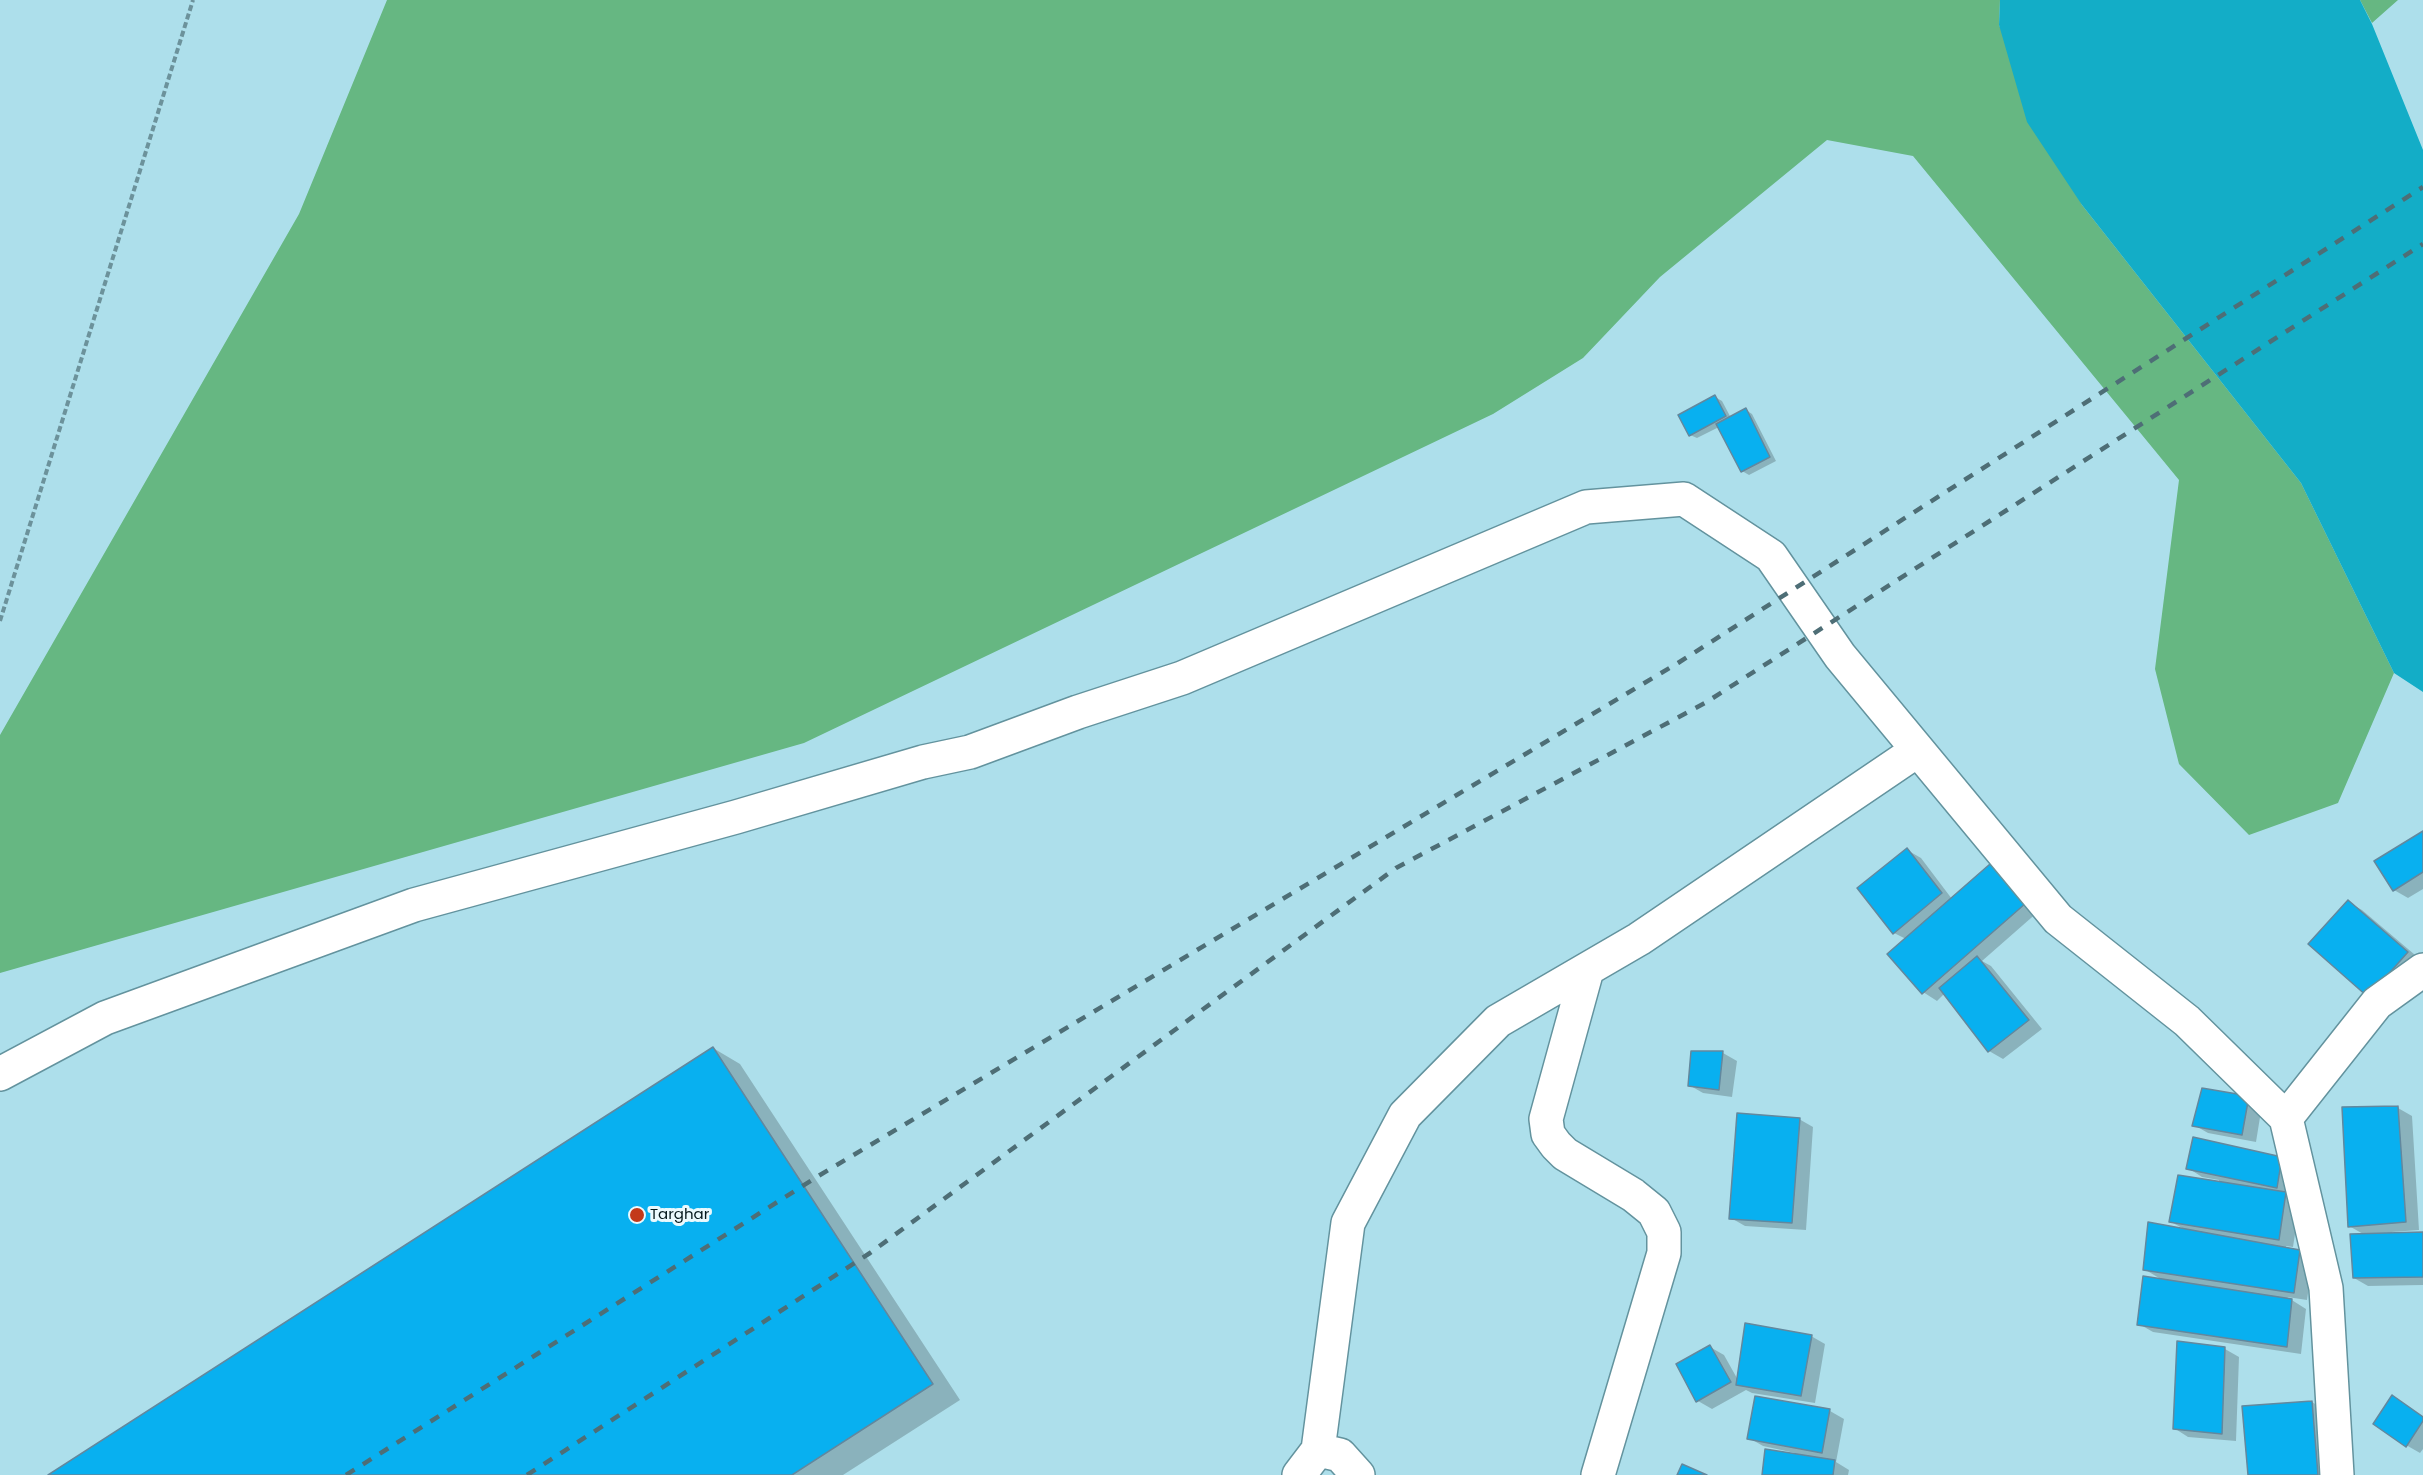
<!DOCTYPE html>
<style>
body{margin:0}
canvas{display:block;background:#addfeb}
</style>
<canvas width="2423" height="1475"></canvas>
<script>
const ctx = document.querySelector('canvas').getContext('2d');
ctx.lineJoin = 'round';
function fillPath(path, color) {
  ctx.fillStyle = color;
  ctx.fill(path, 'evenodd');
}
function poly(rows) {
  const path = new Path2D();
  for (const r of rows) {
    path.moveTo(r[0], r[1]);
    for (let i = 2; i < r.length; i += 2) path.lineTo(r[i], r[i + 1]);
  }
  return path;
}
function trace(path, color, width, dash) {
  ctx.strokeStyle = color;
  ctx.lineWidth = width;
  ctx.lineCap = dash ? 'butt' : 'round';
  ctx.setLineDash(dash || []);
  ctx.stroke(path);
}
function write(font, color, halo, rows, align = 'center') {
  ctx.font = font + ' Poppins,sans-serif';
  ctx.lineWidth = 6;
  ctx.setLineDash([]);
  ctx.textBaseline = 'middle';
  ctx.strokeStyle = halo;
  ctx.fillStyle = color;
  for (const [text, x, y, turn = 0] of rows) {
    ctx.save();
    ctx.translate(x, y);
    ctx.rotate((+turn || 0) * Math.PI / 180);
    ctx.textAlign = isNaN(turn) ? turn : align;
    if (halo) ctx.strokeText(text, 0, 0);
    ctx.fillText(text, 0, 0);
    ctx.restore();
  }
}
fillPath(poly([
 [387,0,2000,0,1999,25,2082,205,2301,483,2394,673,2338,803,2249,835,2179,764,2155,669,2179,480,1913,156,1827,140,1660,277,1583,358,1493,414,804,743,0,973,0,735,299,214],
 [2360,0,2398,0,2372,23]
]), '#66b782');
fillPath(poly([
 [2000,0,2360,0,2372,24,2423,150,2423,692,2394,673,2301,483,2082,205,2027,122,1999,25]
]), '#13adc7');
fillPath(poly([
 [1715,397,1722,401,1731,418,1746,410,1752,414,1776,461,1749,475,1742,471,1719,427,1697,438,1690,435],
 [2423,832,2423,889,2408,898,2394,890],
 [1907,850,1921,858,1952,899,1990,866,2004,874,2039,911,1982,961,1991,966,2042,1029,2003,1059,1989,1051,1945,993,1937,1001,1923,992,1906,939,1894,933],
 [2348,902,2362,910,2421,960,2369,996],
 [713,1048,740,1064,960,1400,843,1475,51,1475],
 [1692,1052,1723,1053,1737,1061,1732,1097,1703,1093,1689,1085],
 [2203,1089,2262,1105,2256,1142,2208,1133,2194,1125],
 [2398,1108,2412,1116,2419,1230,2392,1232,2392,1234,2423,1234,2423,1285,2368,1286,2354,1278,2365,1235,2349,1226],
 [1799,1119,1813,1127,1806,1230,1745,1226,1731,1218],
 [2281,1158,2300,1202,2293,1247,2286,1246,2286,1249,2299,1251,2313,1259,2307,1300,2287,1297,2306,1309,2301,1354,2153,1332,2139,1324,2164,1281,2144,1269,2186,1230,2171,1222,2219,1183,2219,1180,2202,1177,2188,1168],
 [1811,1336,1825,1344,1815,1403,1752,1393,1746,1390,1712,1409,1698,1401,1678,1364,1710,1347,1724,1355,1738,1380],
 [2225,1349,2239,1357,2236,1441,2188,1437,2174,1428],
 [1756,1397,1830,1411,1844,1419,1836,1462,1849,1470,1848,1475,1764,1475,1795,1455,1795,1453,1763,1446,1749,1438],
 [2393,1397,2423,1417,2423,1449,2420,1453,2406,1445],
 [2312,1402,2326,1411,2331,1475,2249,1475]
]), '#0003');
const building = poly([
 [1715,395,1726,416,1689,436,1678,415,1715,395],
 [1746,408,1770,457,1741,472,1716,424,1746,408],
 [2423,831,2423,872,2393,891,2374,861,2423,831],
 [1907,848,1942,893,1893,934,1857,888,1907,848],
 [1990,864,2026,903,1922,994,1887,954,1990,864],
 [2348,900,2408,952,2368,997,2308,944,2348,900],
 [1977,956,2029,1020,1988,1052,1939,988,1977,956],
 [713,1047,933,1384,792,1475,48,1475,713,1047],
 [1691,1051,1723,1051,1719,1090,1688,1086,1691,1051],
 [2202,1088,2249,1096,2242,1135,2192,1126,2202,1088],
 [2398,1106,2406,1222,2348,1227,2342,1107,2398,1106],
 [1737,1113,1800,1118,1792,1223,1729,1219,1737,1113],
 [2193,1137,2282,1157,2277,1188,2186,1169,2193,1137],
 [2178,1175,2286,1192,2279,1240,2169,1222,2178,1175],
 [2148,1222,2300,1250,2294,1293,2143,1270,2148,1222],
 [2423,1232,2423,1277,2353,1278,2350,1234,2423,1232],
 [2143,1276,2292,1299,2287,1347,2137,1325,2143,1276],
 [1745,1323,1812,1335,1801,1396,1736,1385,1745,1323],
 [2177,1341,2225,1347,2222,1434,2173,1429,2177,1341],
 [1710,1345,1731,1382,1696,1402,1676,1364,1710,1345],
 [2392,1395,2423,1417,2423,1421,2406,1447,2373,1424,2392,1395],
 [1755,1396,1830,1409,1822,1453,1747,1439,1755,1396],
 [2312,1401,2318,1475,2248,1475,2242,1406,2312,1401],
 [1765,1449,1835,1460,1833,1475,1762,1475,1765,1449],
 [1682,1464,1707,1475,1677,1475,1682,1464]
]);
fillPath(building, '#08b0f0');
trace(building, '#62889e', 1.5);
const minor = poly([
 [1587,970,1546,1119,1548,1134,1556,1145,1565,1154,1633,1195,1654,1212,1664,1232,1664,1253,1598,1475],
 [0,1074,105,1018,414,905,736,817,923,762,970,752,1078,712,1182,678,1586,507,1684,499,1771,556,1840,656,2058,919,2187,1021,2286,1118,2326,1288,2337,1475],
 [2286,1118,2377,1003,2423,970],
 [1318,1450,1340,1455,1358,1475],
 [1299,1475,1318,1450,1348,1223,1405,1115,1498,1021,1639,939,1918,750]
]);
trace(minor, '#63939e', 36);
trace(poly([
 [0,621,193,0]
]), '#6c929b', 4, [6, 3]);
trace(minor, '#fff', 33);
trace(poly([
 [346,1475,820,1175,1678,663,2423,187],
 [527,1475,870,1253,1396,868,1705,703,2423,244]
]), '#4e6e76', 4.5, [10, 10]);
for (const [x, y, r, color] of [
 [637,1215,8,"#c3391a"]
]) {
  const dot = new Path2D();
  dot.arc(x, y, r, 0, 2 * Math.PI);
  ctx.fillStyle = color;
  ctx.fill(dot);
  trace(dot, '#ebf9fd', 2);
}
write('15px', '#04171b', '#ebf9fd', [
 ["Targhar",650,1215]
], 'left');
</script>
